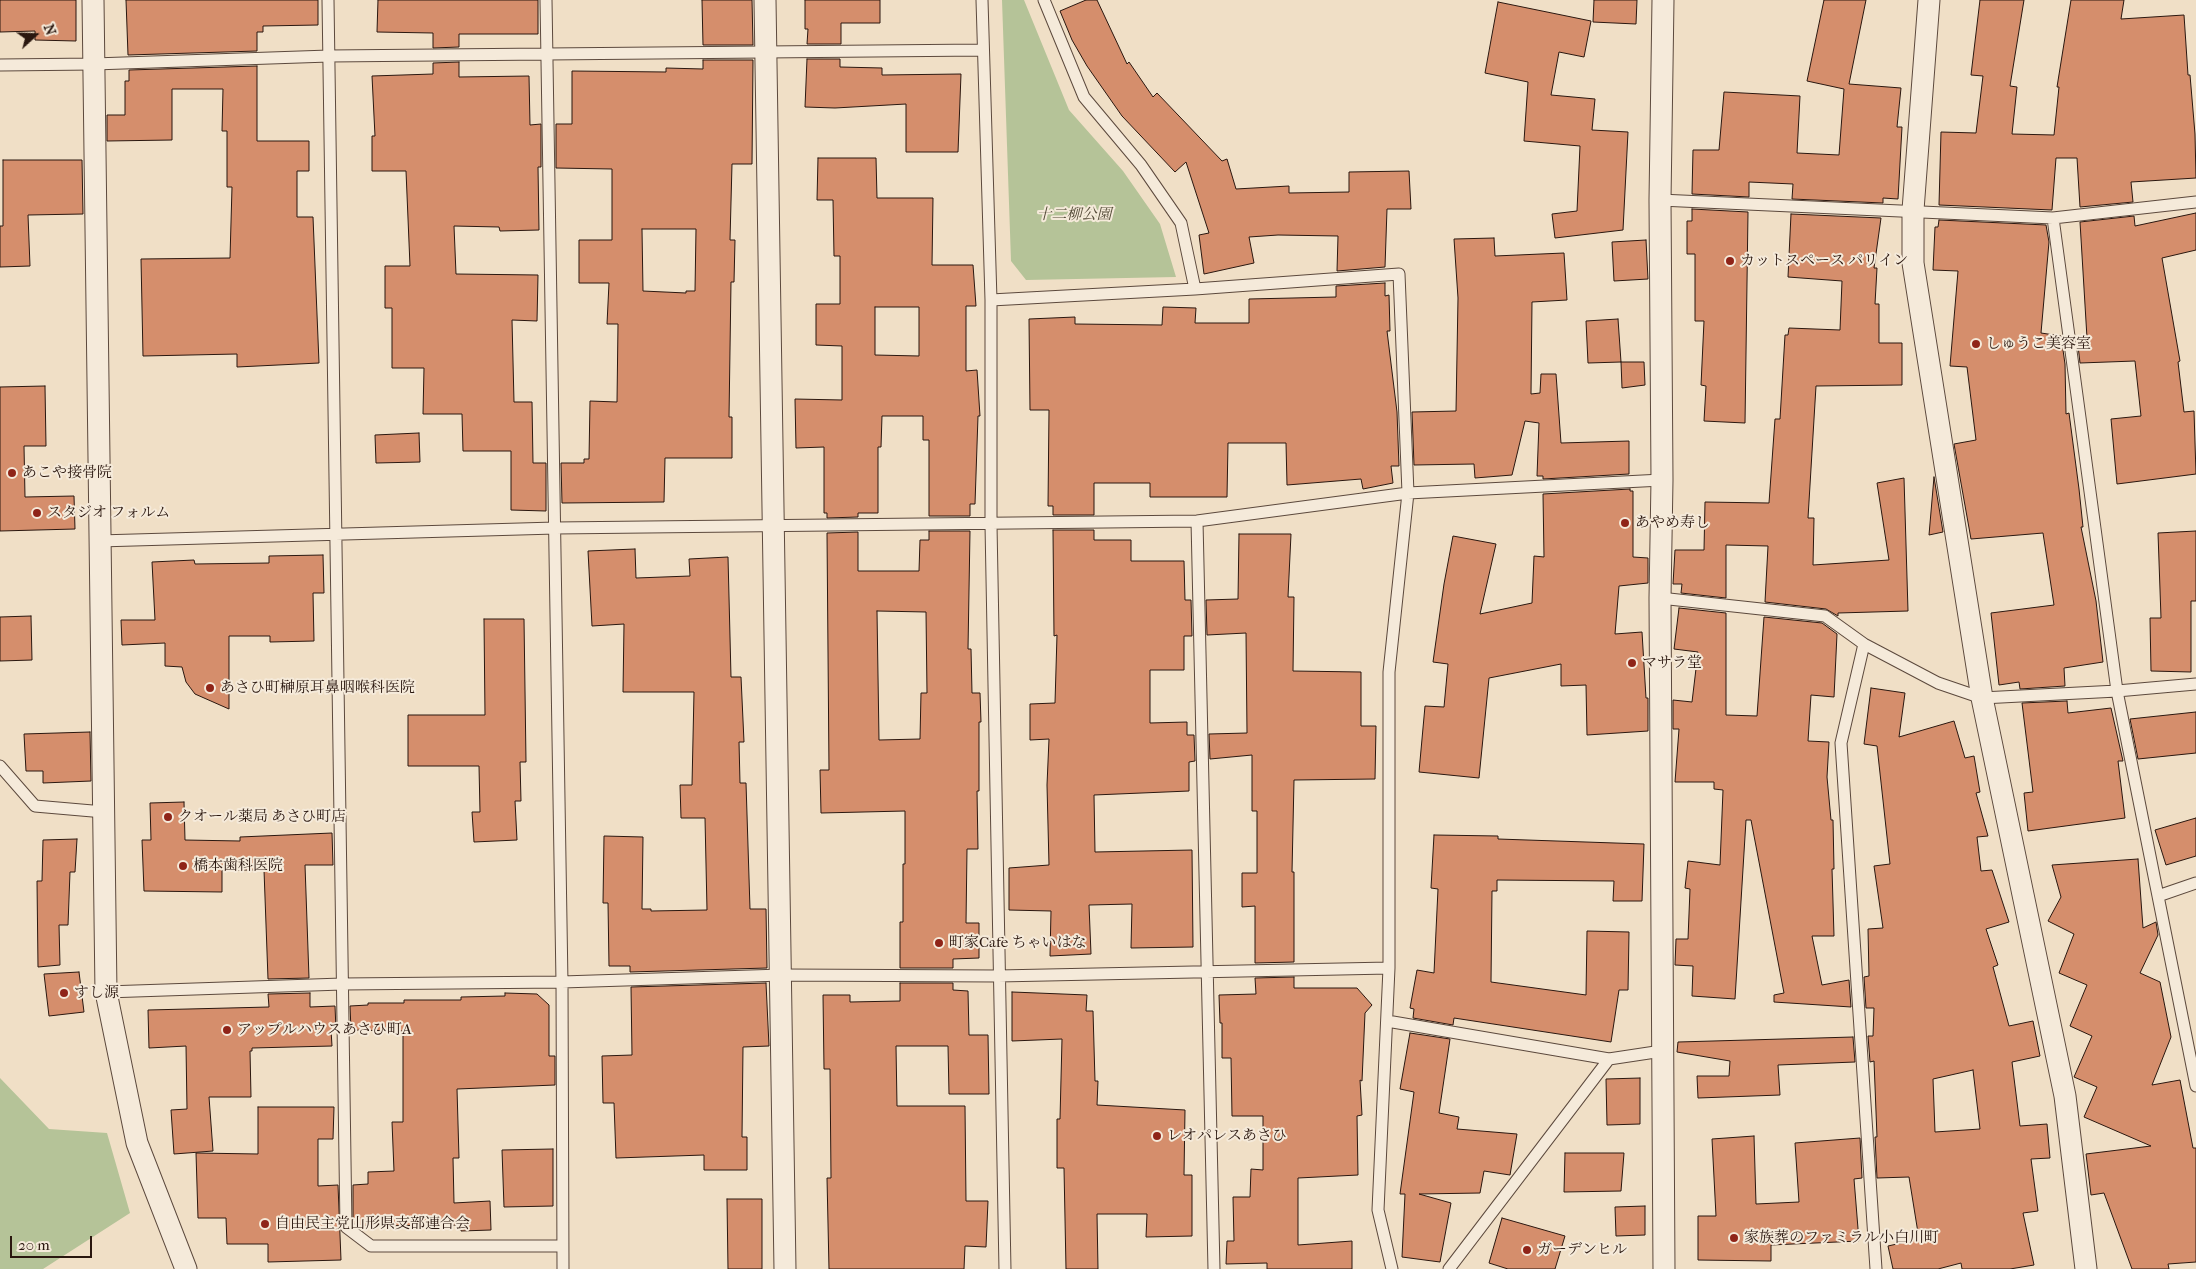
<!DOCTYPE html>
<meta charset="utf-8">
<style>
body{margin:0}
#map{position:relative;width:2196px;height:1269px;overflow:hidden;background:#f0dfc6;font-family:"IM FELL French Canon",serif}
canvas{display:block}
.north{position:absolute;left:10px;top:10px;width:50px;height:50px;-webkit-text-stroke:4px #f5eada;paint-order:stroke;rotate:70deg;font-size:14px;font-weight:700;line-height:20px;text-align:center;color:#2a170f}
.north::after{content:'';display:block;margin:auto;width:18px;height:22px;background:#2a170f;clip-path:polygon(50% 0,100% 100%,50% 72%,0 100%)}
.scale{position:absolute;left:10px;top:1236px;width:82px;height:22px;box-sizing:border-box;border:2px solid #2a170f;border-top:0;padding-left:6px;font-size:15px;line-height:18px;white-space:nowrap;color:#2a170f;-webkit-text-stroke:4px #f5eada;paint-order:stroke}
</style>
<div id="map">
<canvas width="2196" height="1269"></canvas>
<div class="north">N</div>
<div class="scale">20 m</div>
</div>
<script>
const ctx = document.querySelector('canvas').getContext('2d');
ctx.lineJoin = 'round';
function fillPath(path, color) {
  ctx.fillStyle = color;
  ctx.fill(path, 'evenodd');
}
function poly(rows) {
  const path = new Path2D();
  for (const r of rows) {
    path.moveTo(r[0], r[1]);
    for (let i = 2; i < r.length; i += 2) path.lineTo(r[i], r[i + 1]);
  }
  return path;
}
function trace(path, color, width, dash) {
  ctx.strokeStyle = color;
  ctx.lineWidth = width;
  ctx.lineCap = dash ? 'butt' : 'round';
  ctx.setLineDash(dash || []);
  ctx.stroke(path);
}
function write(font, color, halo, rows, align = 'center') {
  ctx.font = font + ' "IM FELL French Canon","Noto Serif JP",serif';
  ctx.lineWidth = 4;
  ctx.setLineDash([]);
  ctx.textBaseline = 'middle';
  ctx.strokeStyle = halo;
  ctx.fillStyle = color;
  for (const [text, x, y, turn = 0] of rows) {
    ctx.save();
    ctx.translate(x, y);
    ctx.rotate((+turn || 0) * Math.PI / 180);
    ctx.textAlign = isNaN(turn) ? turn : align;
    if (halo) ctx.strokeText(text, 0, 0);
    ctx.fillText(text, 0, 0);
    ctx.restore();
  }
}
fillPath(poly([
 [1002,0,1024,0,1069,110,1123,171,1160,224,1176,277,1026,280,1011,261],
 [0,1078,49,1129,107,1133,130,1213,43,1269,0,1269]
]), '#b5c398');
const building = poly([
 [0,0,76,0,76,41,35,40,35,31,0,32,0,0],
 [126,0,318,0,318,25,263,26,263,32,257,32,257,51,128,55,126,0],
 [378,0,538,0,538,34,459,34,459,47,433,48,433,33,377,32,378,0],
 [702,0,752,0,753,45,703,45,702,0],
 [805,0,880,0,880,23,841,23,841,44,807,44,808,29,805,29,805,0],
 [1086,0,1097,0,1127,64,1129,62,1153,97,1157,93,1222,161,1227,159,1236,189,1289,186,1289,193,1349,192,1349,172,1409,171,1411,209,1387,209,1385,267,1337,271,1338,236,1278,235,1249,237,1254,263,1204,274,1199,235,1209,233,1186,162,1175,172,1122,116,1087,66,1072,40,1060,11,1086,0],
 [1594,0,1637,0,1636,24,1593,22,1594,0],
 [1824,0,1866,0,1849,84,1901,88,1897,127,1902,127,1898,199,1883,198,1883,203,1792,199,1793,184,1749,182,1749,197,1692,194,1693,150,1719,150,1724,92,1800,96,1797,153,1839,155,1844,89,1807,81,1824,0],
 [1980,0,2024,0,2010,86,2017,87,2012,134,2054,135,2059,87,2057,87,2071,0,2124,0,2121,19,2184,15,2188,75,2190,75,2195,134,2196,178,2131,182,2133,202,2080,207,2077,158,2056,158,2052,210,1939,205,1941,132,1976,133,1983,76,1971,75,1980,0],
 [1498,2,1591,21,1584,57,1559,52,1551,95,1595,99,1592,130,1628,132,1623,230,1555,238,1552,214,1577,211,1580,146,1524,141,1528,82,1485,73,1498,2],
 [807,59,840,59,840,67,882,68,882,75,961,74,958,152,906,152,906,104,835,108,805,107,807,59],
 [703,60,753,60,752,164,732,164,730,240,735,240,734,282,731,282,729,417,732,417,732,458,665,458,664,502,562,503,561,463,584,463,584,459,589,459,590,401,617,402,618,324,607,324,609,283,579,283,579,240,612,240,612,169,556,168,556,124,572,124,572,71,666,72,666,68,703,69,703,60],
 [642,229,696,229,695,291,686,291,686,293,643,291,642,229],
 [459,62,459,77,529,76,530,125,541,124,541,167,538,167,539,230,500,231,499,227,454,226,456,274,538,275,537,321,512,320,514,402,532,402,533,463,546,463,546,511,511,510,511,451,463,451,462,414,423,414,424,368,392,368,392,308,385,308,385,266,410,266,406,171,372,171,372,136,375,136,372,76,433,74,433,63,459,62],
 [257,66,257,141,309,141,309,171,297,171,297,217,313,217,319,363,237,367,237,354,143,356,141,259,230,258,232,187,227,187,227,131,222,131,223,89,172,89,172,140,107,141,107,115,125,115,125,81,129,81,129,70,257,66],
 [818,158,876,158,877,198,933,198,932,265,973,265,976,306,966,306,966,371,977,370,980,416,978,416,975,504,970,504,970,516,929,516,929,440,923,440,923,416,882,416,881,447,878,447,878,513,858,513,858,517,827,518,827,513,824,513,824,447,796,448,795,399,842,400,842,346,816,345,816,304,840,304,840,256,834,256,833,200,817,200,818,158],
 [875,307,919,307,919,356,875,355,875,307],
 [3,160,82,160,83,214,28,215,30,266,0,267,0,226,3,226,3,160],
 [1692,209,1748,212,1745,423,1704,421,1706,386,1701,385,1704,321,1695,321,1695,254,1687,254,1687,221,1692,221,1692,209],
 [2196,213,2196,250,2162,258,2180,361,2178,362,2184,412,2194,411,2196,474,2117,484,2111,419,2141,416,2135,361,2080,363,2077,337,2087,338,2080,222,2134,216,2135,226,2196,213],
 [1791,214,1881,218,1874,268,1877,268,1875,304,1879,304,1879,343,1902,343,1902,385,1816,386,1808,518,1814,518,1813,565,1889,560,1877,483,1904,478,1908,611,1838,613,1838,616,1826,609,1765,602,1768,546,1726,545,1726,598,1681,593,1682,584,1673,584,1675,550,1704,550,1705,502,1769,503,1775,419,1780,419,1785,335,1788,335,1789,328,1840,330,1842,281,1788,277,1791,214],
 [1939,220,2046,225,2049,242,2041,333,2061,336,2065,364,2066,414,2069,413,2079,489,2083,527,2081,527,2096,601,2103,662,2064,668,2065,686,2020,689,2019,682,1999,685,1991,613,2054,605,2043,533,1971,539,1954,444,1976,440,1967,367,1950,366,1958,271,1933,270,1935,227,1938,227,1939,220],
 [1494,238,1495,256,1564,253,1567,300,1532,302,1531,394,1540,393,1541,374,1556,374,1561,443,1629,441,1629,474,1543,479,1543,476,1537,476,1539,423,1525,421,1512,475,1475,478,1474,464,1414,465,1412,412,1456,411,1458,298,1454,239,1494,238],
 [1646,240,1648,279,1614,281,1612,242,1646,240],
 [1385,283,1385,296,1389,295,1390,331,1387,331,1397,412,1399,466,1391,466,1393,483,1363,489,1361,479,1287,485,1286,443,1228,443,1227,497,1150,497,1150,483,1094,483,1094,515,1053,515,1053,506,1048,506,1049,410,1030,410,1029,319,1075,317,1075,324,1162,325,1163,307,1196,308,1195,323,1249,323,1249,299,1336,297,1336,286,1385,283],
 [1618,319,1621,362,1588,363,1586,321,1618,319],
 [1621,362,1644,362,1645,385,1622,388,1621,362],
 [45,386,46,446,24,446,25,497,74,496,75,529,0,531,0,387,45,386],
 [419,433,420,462,376,463,375,435,419,433],
 [1934,477,1943,532,1929,535,1934,477],
 [1630,489,1630,491,1633,491,1633,557,1648,558,1648,583,1619,586,1615,634,1642,632,1646,698,1648,698,1648,731,1587,735,1586,685,1561,686,1561,664,1489,678,1479,778,1419,772,1425,706,1444,707,1448,664,1433,662,1444,584,1453,536,1496,544,1480,614,1532,603,1534,556,1544,557,1543,494,1630,489],
 [1053,530,1094,530,1094,540,1131,540,1131,561,1184,561,1185,600,1191,600,1192,636,1184,636,1184,670,1150,670,1150,723,1187,722,1187,735,1194,735,1195,761,1189,762,1189,791,1094,795,1095,852,1192,850,1193,947,1131,948,1132,904,1089,905,1091,954,1050,956,1051,911,1009,910,1009,868,1049,865,1047,785,1049,739,1030,740,1030,704,1055,703,1057,635,1054,636,1053,530],
 [929,531,970,531,968,649,971,649,972,693,980,693,981,722,979,722,979,791,977,791,978,849,967,849,966,923,979,923,979,958,953,959,953,968,900,968,900,922,903,922,903,864,905,864,905,811,821,813,820,770,829,770,827,533,858,532,858,571,919,571,920,540,929,540,929,531],
 [877,611,926,612,927,693,921,693,920,739,879,740,877,611],
 [2196,531,2196,601,2191,601,2191,672,2151,671,2150,618,2161,618,2158,533,2196,531],
 [1239,534,1291,534,1288,597,1294,597,1293,671,1361,672,1361,726,1376,726,1375,779,1294,780,1292,872,1294,872,1294,962,1255,963,1255,906,1242,907,1242,873,1257,873,1257,811,1252,811,1252,755,1210,759,1209,734,1247,733,1246,633,1207,635,1206,600,1238,599,1239,534],
 [635,549,636,578,690,576,689,559,728,557,731,677,741,677,744,742,739,742,740,783,746,783,750,909,766,909,767,968,630,972,630,966,609,966,608,903,603,903,604,836,643,837,642,909,651,909,651,911,707,910,705,818,681,818,680,785,692,785,694,692,623,692,624,624,592,626,588,551,635,549],
 [323,555,324,593,313,593,314,641,270,642,270,636,229,636,229,709,195,694,186,682,182,667,165,666,165,643,122,645,121,620,155,620,152,562,194,560,195,564,269,563,269,556,323,555],
 [1679,608,1726,613,1726,715,1757,716,1764,617,1822,623,1837,634,1834,697,1811,695,1808,741,1829,742,1827,777,1831,820,1833,820,1834,869,1832,869,1834,936,1812,936,1822,985,1849,980,1851,1007,1774,1002,1774,995,1784,993,1751,820,1746,820,1735,999,1692,996,1693,966,1675,965,1676,939,1688,939,1690,889,1685,888,1688,861,1720,865,1723,790,1714,789,1714,782,1675,782,1679,729,1673,729,1673,700,1692,702,1698,652,1674,649,1679,608],
 [31,616,32,660,0,661,0,617,31,616],
 [484,619,524,619,526,762,520,762,521,801,515,801,517,840,474,842,472,812,480,812,479,766,408,766,408,715,485,715,484,619],
 [1871,688,1905,693,1899,737,1954,721,1965,758,1974,756,1980,792,1976,793,1988,836,1977,837,1981,871,1992,870,2009,922,1986,929,1998,965,1993,967,2009,1026,2033,1021,2040,1056,2012,1062,2020,1126,2047,1124,2050,1158,2031,1159,2038,1211,2023,1213,2034,1265,2010,1269,1962,1269,1961,1263,1938,1269,1893,1269,1888,1246,1919,1239,1909,1177,1877,1178,1875,1137,1877,1137,1874,1061,1870,1062,1868,1036,1873,1036,1874,1008,1866,1008,1864,977,1869,976,1868,929,1883,928,1874,866,1890,864,1877,746,1864,744,1871,688],
 [1973,1070,1980,1129,1935,1132,1933,1079,1973,1070],
 [2067,701,2068,713,2111,708,2123,761,2118,761,2125,818,2028,831,2024,793,2033,792,2022,703,2067,701],
 [2196,712,2196,753,2138,759,2130,719,2196,712],
 [90,732,91,781,43,783,43,771,26,771,24,734,90,732],
 [184,802,185,840,240,841,240,837,332,833,333,865,305,865,309,978,268,979,264,870,222,870,222,892,144,891,142,840,151,840,150,803,184,802],
 [2196,818,2196,856,2166,865,2155,830,2196,818],
 [1434,835,1498,836,1498,839,1644,844,1642,901,1613,901,1614,881,1497,880,1497,891,1492,891,1491,982,1586,995,1587,931,1629,932,1628,990,1619,990,1611,1042,1454,1018,1453,1025,1413,1018,1414,1009,1410,1008,1417,970,1434,973,1438,889,1431,888,1434,835],
 [77,839,75,872,70,872,68,925,59,925,60,965,38,967,37,881,42,881,43,840,77,839],
 [2138,859,2143,928,2156,922,2158,935,2140,973,2160,982,2171,1037,2152,1085,2180,1080,2193,1148,2196,1148,2196,1262,2168,1264,2169,1269,2132,1269,2104,1193,2091,1195,2086,1154,2151,1146,2084,1117,2097,1087,2074,1077,2092,1036,2070,1026,2087,985,2059,973,2074,934,2048,921,2061,897,2052,865,2138,859],
 [79,972,84,1012,49,1016,44,974,79,972],
 [1294,977,1294,988,1357,988,1372,1005,1365,1013,1362,1081,1360,1080,1362,1115,1357,1116,1358,1175,1298,1178,1298,1245,1352,1241,1352,1269,1267,1269,1267,1263,1226,1264,1227,1241,1234,1241,1233,1197,1250,1197,1251,1169,1263,1170,1263,1116,1232,1116,1231,1058,1222,1058,1222,1023,1220,1023,1219,995,1256,994,1255,978,1294,977],
 [766,983,769,1046,743,1047,742,1137,747,1137,747,1170,704,1170,704,1155,616,1158,614,1103,603,1103,602,1056,632,1055,631,987,766,983],
 [900,983,953,983,953,990,968,991,969,1035,988,1035,989,1094,949,1094,948,1046,896,1046,897,1106,965,1106,966,1201,988,1201,986,1247,965,1246,964,1269,829,1269,827,1178,831,1178,830,1069,824,1069,823,995,850,995,850,1002,900,1001,900,983],
 [1012,992,1087,995,1086,1011,1093,1011,1095,1081,1098,1081,1097,1105,1185,1110,1184,1175,1192,1175,1192,1236,1146,1237,1147,1214,1097,1214,1098,1269,1066,1269,1064,1168,1057,1168,1057,1119,1060,1119,1062,1039,1012,1041,1012,992],
 [310,993,310,1007,335,1006,336,1030,331,1030,332,1046,252,1048,252,1051,250,1051,251,1097,209,1097,213,1151,174,1154,171,1110,187,1109,186,1046,149,1048,148,1010,269,1007,268,994,310,993],
 [505,993,537,994,549,1005,549,1056,555,1056,555,1085,457,1089,459,1158,453,1158,454,1203,490,1201,491,1230,461,1231,461,1225,358,1226,353,1223,353,1185,368,1184,368,1172,394,1171,392,1122,403,1122,403,1031,351,1030,350,1006,368,1005,368,1003,404,1003,404,1000,461,1000,461,997,505,996,505,993],
 [1410,1033,1450,1039,1439,1113,1459,1117,1457,1129,1517,1134,1510,1175,1484,1171,1480,1193,1419,1194,1451,1203,1440,1262,1402,1257,1405,1194,1400,1194,1414,1092,1400,1089,1410,1033],
 [1853,1037,1855,1062,1778,1065,1780,1095,1698,1098,1697,1076,1729,1076,1730,1061,1677,1052,1678,1042,1853,1037],
 [1640,1078,1640,1124,1607,1125,1606,1079,1640,1078],
 [258,1107,334,1107,333,1139,318,1139,318,1186,338,1185,341,1260,268,1262,268,1244,227,1244,226,1218,198,1218,196,1153,258,1154,258,1107],
 [1754,1136,1756,1204,1799,1202,1795,1143,1860,1138,1862,1178,1854,1179,1859,1241,1771,1245,1771,1261,1698,1260,1698,1216,1716,1216,1712,1139,1754,1136],
 [553,1149,553,1206,504,1207,502,1150,553,1149],
 [1565,1153,1624,1153,1621,1191,1564,1192,1565,1153],
 [727,1199,762,1199,762,1269,728,1269,727,1199],
 [1645,1206,1645,1235,1616,1236,1615,1207,1645,1206],
 [1502,1218,1565,1236,1555,1269,1508,1269,1489,1263,1502,1218]
]);
fillPath(building, '#d58e6c');
trace(building, '#2a170f', 1);
const lane = poly([
 [328,0,346,1227,371,1246,562,1246],
 [546,0,562,982,563,1269],
 [982,0,991,300,991,525,1005,1269],
 [1044,0,1084,97,1141,165,1181,223,1195,289],
 [0,65,94,64,329,56,982,50],
 [1660,200,2053,218,2196,202],
 [2053,218,2117,691,2196,1086],
 [991,300,1195,289,1399,274,1408,493,1389,672,1389,968,1378,1210,1392,1269],
 [1197,521,1214,1269],
 [99,541,555,528,1197,521,1408,493,1662,480],
 [1660,598,1825,616,1864,644,1938,683,1982,698,2117,691,2196,684],
 [1864,644,1841,743,1876,1269],
 [0,766,35,806,104,812],
 [2158,896,2196,883],
 [106,992,342,984,562,982,782,975,998,976,1389,968],
 [1387,1021,1609,1059,1662,1051],
 [1449,1269,1609,1059]
]);
const street = poly([
 [93,0,106,992,137,1143,186,1269],
 [765,0,785,1269],
 [1663,0,1660,200,1662,480,1660,598,1664,1269],
 [1929,0,1913,210,1913,263,1982,698,2065,1096,2086,1269]
]);
trace(lane, '#5c493d', 13);
trace(street, '#5c493d', 23);
trace(lane, '#f5eada', 11);
trace(street, '#f5eada', 21);
for (const [x, y, r, color] of [
 [1730,261,5,"#8f2418"],
 [1976,344,5,"#8f2418"],
 [12,473,5,"#8f2418"],
 [37,513,5,"#8f2418"],
 [1625,523,5,"#8f2418"],
 [1632,663,5,"#8f2418"],
 [210,688,5,"#8f2418"],
 [168,817,5,"#8f2418"],
 [183,866,5,"#8f2418"],
 [939,943,5,"#8f2418"],
 [64,993,5,"#8f2418"],
 [227,1030,5,"#8f2418"],
 [1157,1136,5,"#8f2418"],
 [265,1224,5,"#8f2418"],
 [1734,1238,5,"#8f2418"],
 [1527,1250,5,"#8f2418"]
]) {
  const dot = new Path2D();
  dot.arc(x, y, r, 0, 2 * Math.PI);
  ctx.fillStyle = color;
  ctx.fill(dot);
  trace(dot, '#f5eada', 2);
}
write('italic 15px', '#544b38', '#f5eada', [
 ["十二柳公園",1074,215]
]);
write('15px', '#2a170f', '#f5eada', [
 ["カットスペース パリイン",1740,261],
 ["しゅうこ美容室",1986,344],
 ["あこや接骨院",22,473],
 ["スタジオ フォルム",47,513],
 ["あやめ寿し",1635,523],
 ["マサラ堂",1642,663],
 ["あさひ町榊原耳鼻咽喉科医院",220,688],
 ["クオール薬局 あさひ町店",178,817],
 ["橋本歯科医院",193,866],
 ["町家Cafe ちゃいはな",949,943],
 ["すし源",74,993],
 ["アップルハウスあさひ町A",237,1030],
 ["レオパレスあさひ",1167,1136],
 ["自由民主党山形県支部連合会",275,1224],
 ["家族葬のファミラル小白川町",1744,1238],
 ["ガーデンヒル",1537,1250]
], 'left');
</script>
